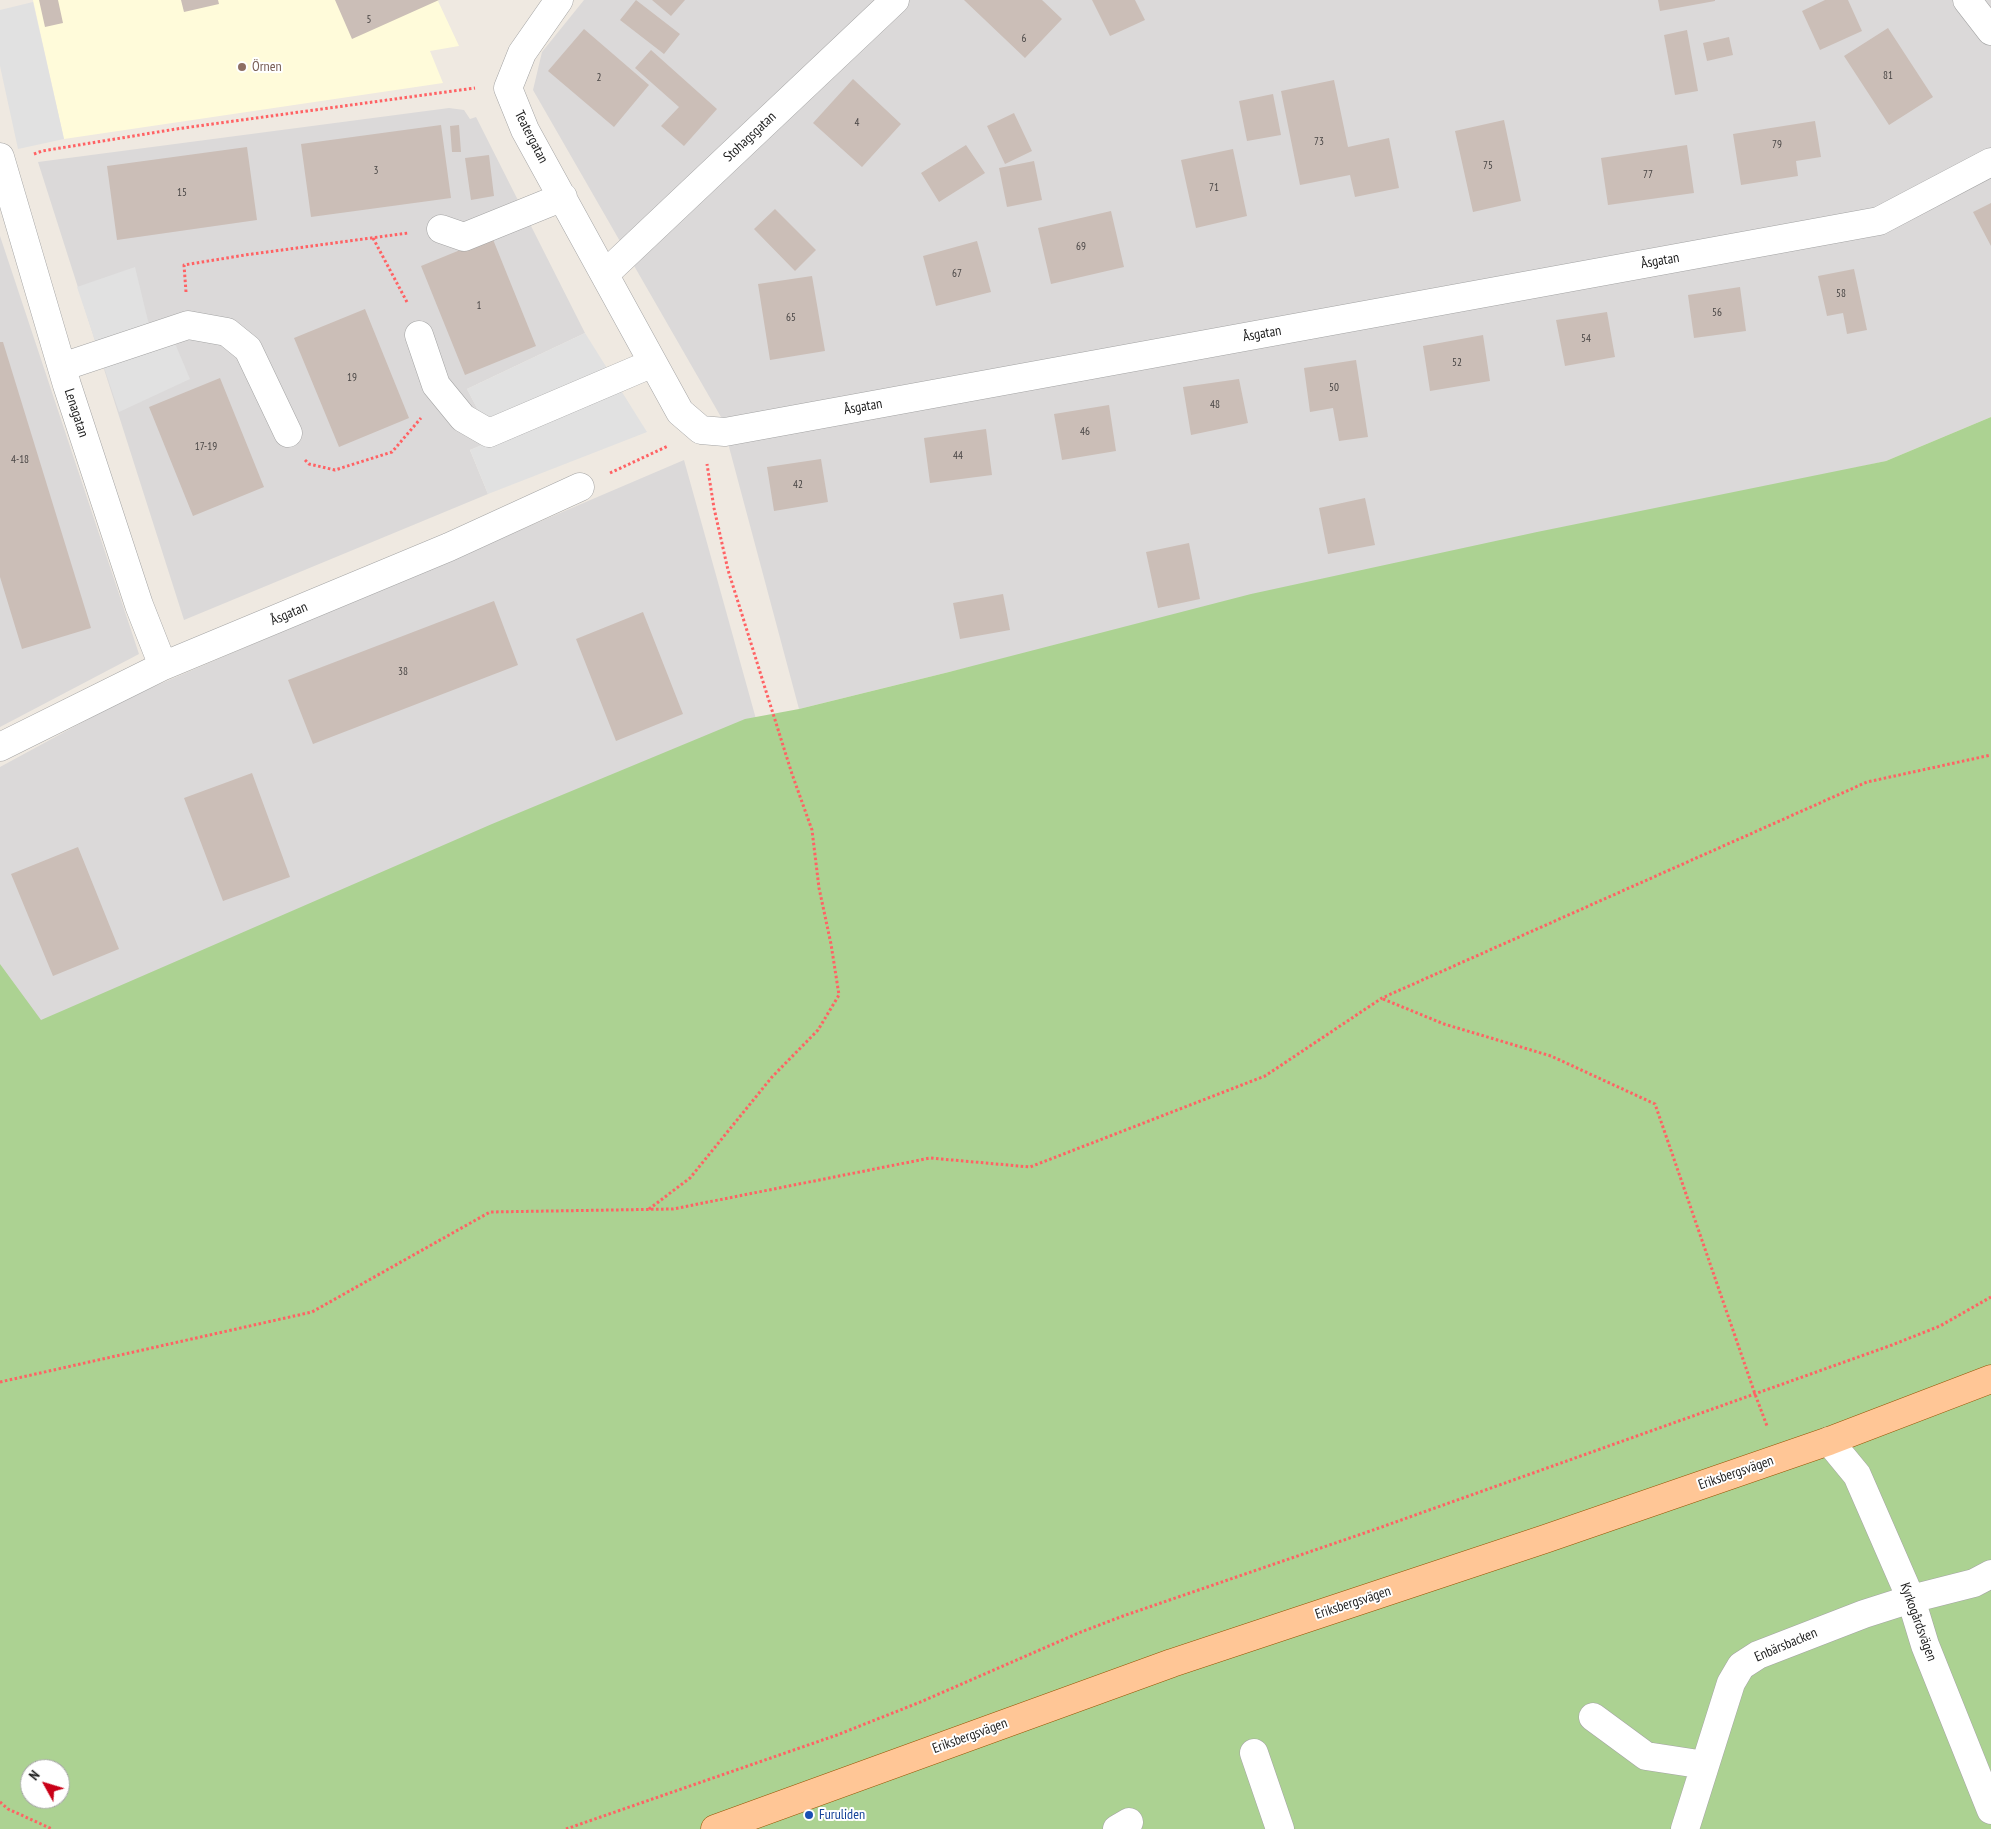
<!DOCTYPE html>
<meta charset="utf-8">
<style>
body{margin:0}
#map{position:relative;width:1991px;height:1829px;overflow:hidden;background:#efe9e1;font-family:"PT Sans Narrow",sans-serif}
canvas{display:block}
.north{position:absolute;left:20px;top:1759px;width:50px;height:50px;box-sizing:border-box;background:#fff;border:1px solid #a5a5a5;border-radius:50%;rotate:309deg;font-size:14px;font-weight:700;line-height:20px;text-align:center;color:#1d1d1d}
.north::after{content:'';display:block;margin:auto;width:18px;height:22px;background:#c90017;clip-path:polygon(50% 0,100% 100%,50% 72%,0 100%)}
</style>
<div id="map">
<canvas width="1991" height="1829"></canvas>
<div class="north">N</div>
</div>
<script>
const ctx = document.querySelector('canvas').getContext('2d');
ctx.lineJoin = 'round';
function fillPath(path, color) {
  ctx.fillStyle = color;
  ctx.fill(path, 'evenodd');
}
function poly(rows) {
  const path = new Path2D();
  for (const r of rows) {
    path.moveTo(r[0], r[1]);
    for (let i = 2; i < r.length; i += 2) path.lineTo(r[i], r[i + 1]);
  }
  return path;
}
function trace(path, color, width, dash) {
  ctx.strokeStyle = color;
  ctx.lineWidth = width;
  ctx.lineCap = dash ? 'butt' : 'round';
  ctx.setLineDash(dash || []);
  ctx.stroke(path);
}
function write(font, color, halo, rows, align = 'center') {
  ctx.font = font + ' "PT Sans Narrow",sans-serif';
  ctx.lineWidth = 4;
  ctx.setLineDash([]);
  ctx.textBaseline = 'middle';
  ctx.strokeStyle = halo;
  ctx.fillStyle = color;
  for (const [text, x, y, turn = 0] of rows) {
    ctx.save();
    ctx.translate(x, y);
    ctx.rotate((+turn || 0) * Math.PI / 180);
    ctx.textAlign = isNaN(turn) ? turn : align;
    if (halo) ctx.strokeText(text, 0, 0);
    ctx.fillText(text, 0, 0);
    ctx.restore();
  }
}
fillPath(poly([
 [584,0,1991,0,1991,417,1886,461,949,672,799,709,721,417,533,90,542,52],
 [449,108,464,110,470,119,476,117,585,333,467,389,494,440,470,450,488,494,184,620,38,162],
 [0,236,139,654,0,727],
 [684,460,761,737,0,1105,0,767,127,698]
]), '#dbd9d9');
fillPath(poly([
 [33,0,439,0,438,1,459,46,430,51,443,83,64,139]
]), '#fffbda');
fillPath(poly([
 [1991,417,1991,1829,0,1829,0,964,41,1020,492,824,745,719,799,709,949,672,1251,594,1537,532,1886,461],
 [30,1769,60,1769,60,1799,30,1799]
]), '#acd292');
fillPath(poly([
 [33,2,64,139,18,149,0,66,0,10],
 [135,267,149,325,166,322,190,379,119,412,77,287],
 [585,333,647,432,488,494,470,450,493,440,467,389]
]), '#e1e1e1');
fillPath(poly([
 [39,0,58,0,63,23,45,27],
 [181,0,218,0,219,4,184,12],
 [335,0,439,0,352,39],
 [636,0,680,34,664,54,620,20],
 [652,0,685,0,671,16],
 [964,0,1042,0,1062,19,1025,58],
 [1092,0,1135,0,1145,20,1110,36],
 [1658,0,1715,0,1715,1,1660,11],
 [1825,0,1848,0,1862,31,1820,50,1802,11],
 [1888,28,1933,97,1889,125,1844,56],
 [584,29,649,85,614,127,548,71],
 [1687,30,1698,91,1675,95,1664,35],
 [1729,37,1733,55,1707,61,1703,43],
 [651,50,717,109,684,146,661,126,679,107,635,68],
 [853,79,901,124,862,167,813,123],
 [1334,80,1348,147,1389,138,1399,188,1355,197,1350,175,1300,185,1281,91],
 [1273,94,1281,135,1247,141,1239,101],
 [1014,113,1032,151,1005,164,987,126],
 [1504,120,1521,201,1473,212,1455,131],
 [1815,121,1821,157,1796,161,1798,176,1741,185,1733,134],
 [441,125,451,198,311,217,301,144],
 [459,125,461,152,452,152,450,126],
 [966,145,985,173,939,202,921,173],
 [1687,145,1694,193,1608,205,1601,158],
 [247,147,257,220,117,240,107,166],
 [1233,149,1247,216,1196,228,1181,160],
 [489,155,494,196,471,200,465,158],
 [1034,161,1042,200,1007,207,999,168],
 [1991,203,1991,246,1973,212],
 [775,209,816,250,795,271,754,229],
 [1111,211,1124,267,1051,284,1038,228],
 [492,237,536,346,465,375,421,266],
 [977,241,991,292,936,306,923,256],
 [1854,269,1867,330,1847,334,1843,313,1827,316,1818,276],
 [812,276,825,351,770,360,758,284],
 [1740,287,1746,331,1694,338,1688,295],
 [365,309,409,418,339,447,294,338],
 [1607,312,1615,357,1565,366,1556,320],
 [1483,335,1490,381,1430,391,1423,346],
 [0,342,3,342,91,628,22,649,0,577],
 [1356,360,1368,437,1339,441,1333,408,1310,412,1304,368],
 [220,378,264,487,193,516,149,407],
 [1239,379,1248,423,1191,435,1183,387],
 [1109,405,1116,451,1062,460,1054,414],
 [986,429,992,475,930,483,924,438],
 [821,459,828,502,774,511,767,467],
 [1365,498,1375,545,1328,554,1319,508],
 [1189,543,1200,599,1158,608,1146,552],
 [1003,594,1010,630,960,639,953,603],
 [494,601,518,665,313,744,288,680],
 [643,612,683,714,616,741,576,639],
 [252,773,290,877,223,901,184,798],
 [78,847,119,949,53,976,11,874]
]), '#cbbeb7');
const minor = poly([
 [559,0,522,53,508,88,525,130,680,412,701,430,725,432,1879,221,1991,162],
 [1967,0,1991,31],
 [0,157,67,385,139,605,163,666],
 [441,229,464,237,563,197],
 [605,274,895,0],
 [419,335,436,385,463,418,489,433,653,363],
 [62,367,188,325,227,332,248,349,288,433],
 [0,747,163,666,449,547,580,487],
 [1829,1441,1857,1475,1911,1599,1925,1645,1991,1810],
 [1593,1717,1646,1756,1705,1765],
 [1254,1753,1280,1829],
 [1117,1829,1129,1822],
 [1685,1829,1731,1683,1741,1666,1758,1655,1864,1614,1911,1599,1974,1583,1991,1574]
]);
const major = poly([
 [715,1829,1172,1663,1545,1539,1829,1441,1991,1379]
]);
trace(minor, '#a4a4a4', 29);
trace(major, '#955300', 29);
trace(poly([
 [34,154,42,151,176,129,475,88],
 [373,238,408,304],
 [186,292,184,265,245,255,408,233],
 [305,460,309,464,335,470,392,452,421,418],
 [610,473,668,446],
 [1383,999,1444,1024,1551,1056,1655,1104,1755,1394,1767,1426],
 [649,1209,690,1178,772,1077,818,1030,839,995,831,944,819,888,812,830,792,774,728,570,714,508,707,464],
 [0,1382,312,1312,490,1212,673,1209,930,1158,1030,1167,1265,1076,1382,998,1867,782,1991,755],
 [0,1802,8,1809,52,1829],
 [566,1829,837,1735,923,1701,1081,1632,1123,1616,1376,1529,1892,1345,1940,1326,1991,1297]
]), '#ff6264', 3, [2.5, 2.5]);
trace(minor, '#fff', 28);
trace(major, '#ffc696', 28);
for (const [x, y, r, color] of [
 [242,67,5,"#8d6e63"],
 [809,1815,5,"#1a4fb4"]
]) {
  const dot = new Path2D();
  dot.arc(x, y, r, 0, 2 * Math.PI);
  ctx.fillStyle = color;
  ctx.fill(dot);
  trace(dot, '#fff', 2);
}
write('11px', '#484544', null, [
 ["5",369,20],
 ["6",1024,39],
 ["81",1888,76],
 ["2",599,78],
 ["4",857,123],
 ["73",1319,142],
 ["79",1777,145],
 ["75",1488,166],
 ["3",376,171],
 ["77",1648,175],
 ["71",1214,188],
 ["15",182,193],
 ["69",1081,247],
 ["67",957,274],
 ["58",1841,294],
 ["1",479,306],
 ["56",1717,313],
 ["65",791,318],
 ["54",1586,339],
 ["52",1457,363],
 ["19",352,378],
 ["50",1334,388],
 ["48",1215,405],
 ["46",1085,432],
 ["17-19",206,447],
 ["44",958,456],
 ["4-18",20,460],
 ["42",798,485],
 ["38",403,672]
]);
write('14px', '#785e54', '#fff', [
 ["Örnen",252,67]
], 'left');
write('14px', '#1d1d1d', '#fff', [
 ["Teatergatan",531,137,63],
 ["Stohagsgatan",750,137,-43],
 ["Åsgatan",1660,261,-10],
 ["Åsgatan",1262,334,-10],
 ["Åsgatan",863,407,-10],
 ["Lenagatan",76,413,72],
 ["Åsgatan",289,614,-23],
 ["Eriksbergsvägen",1736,1473,-19],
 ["Eriksbergsvägen",1353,1603,-18],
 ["Kyrkogårdsvägen",1918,1622,70],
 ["Enbärsbacken",1786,1645,-23],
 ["Eriksbergsvägen",970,1736,-20]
]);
write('14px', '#164399', '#fff', [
 ["Furuliden",819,1815]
], 'left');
</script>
